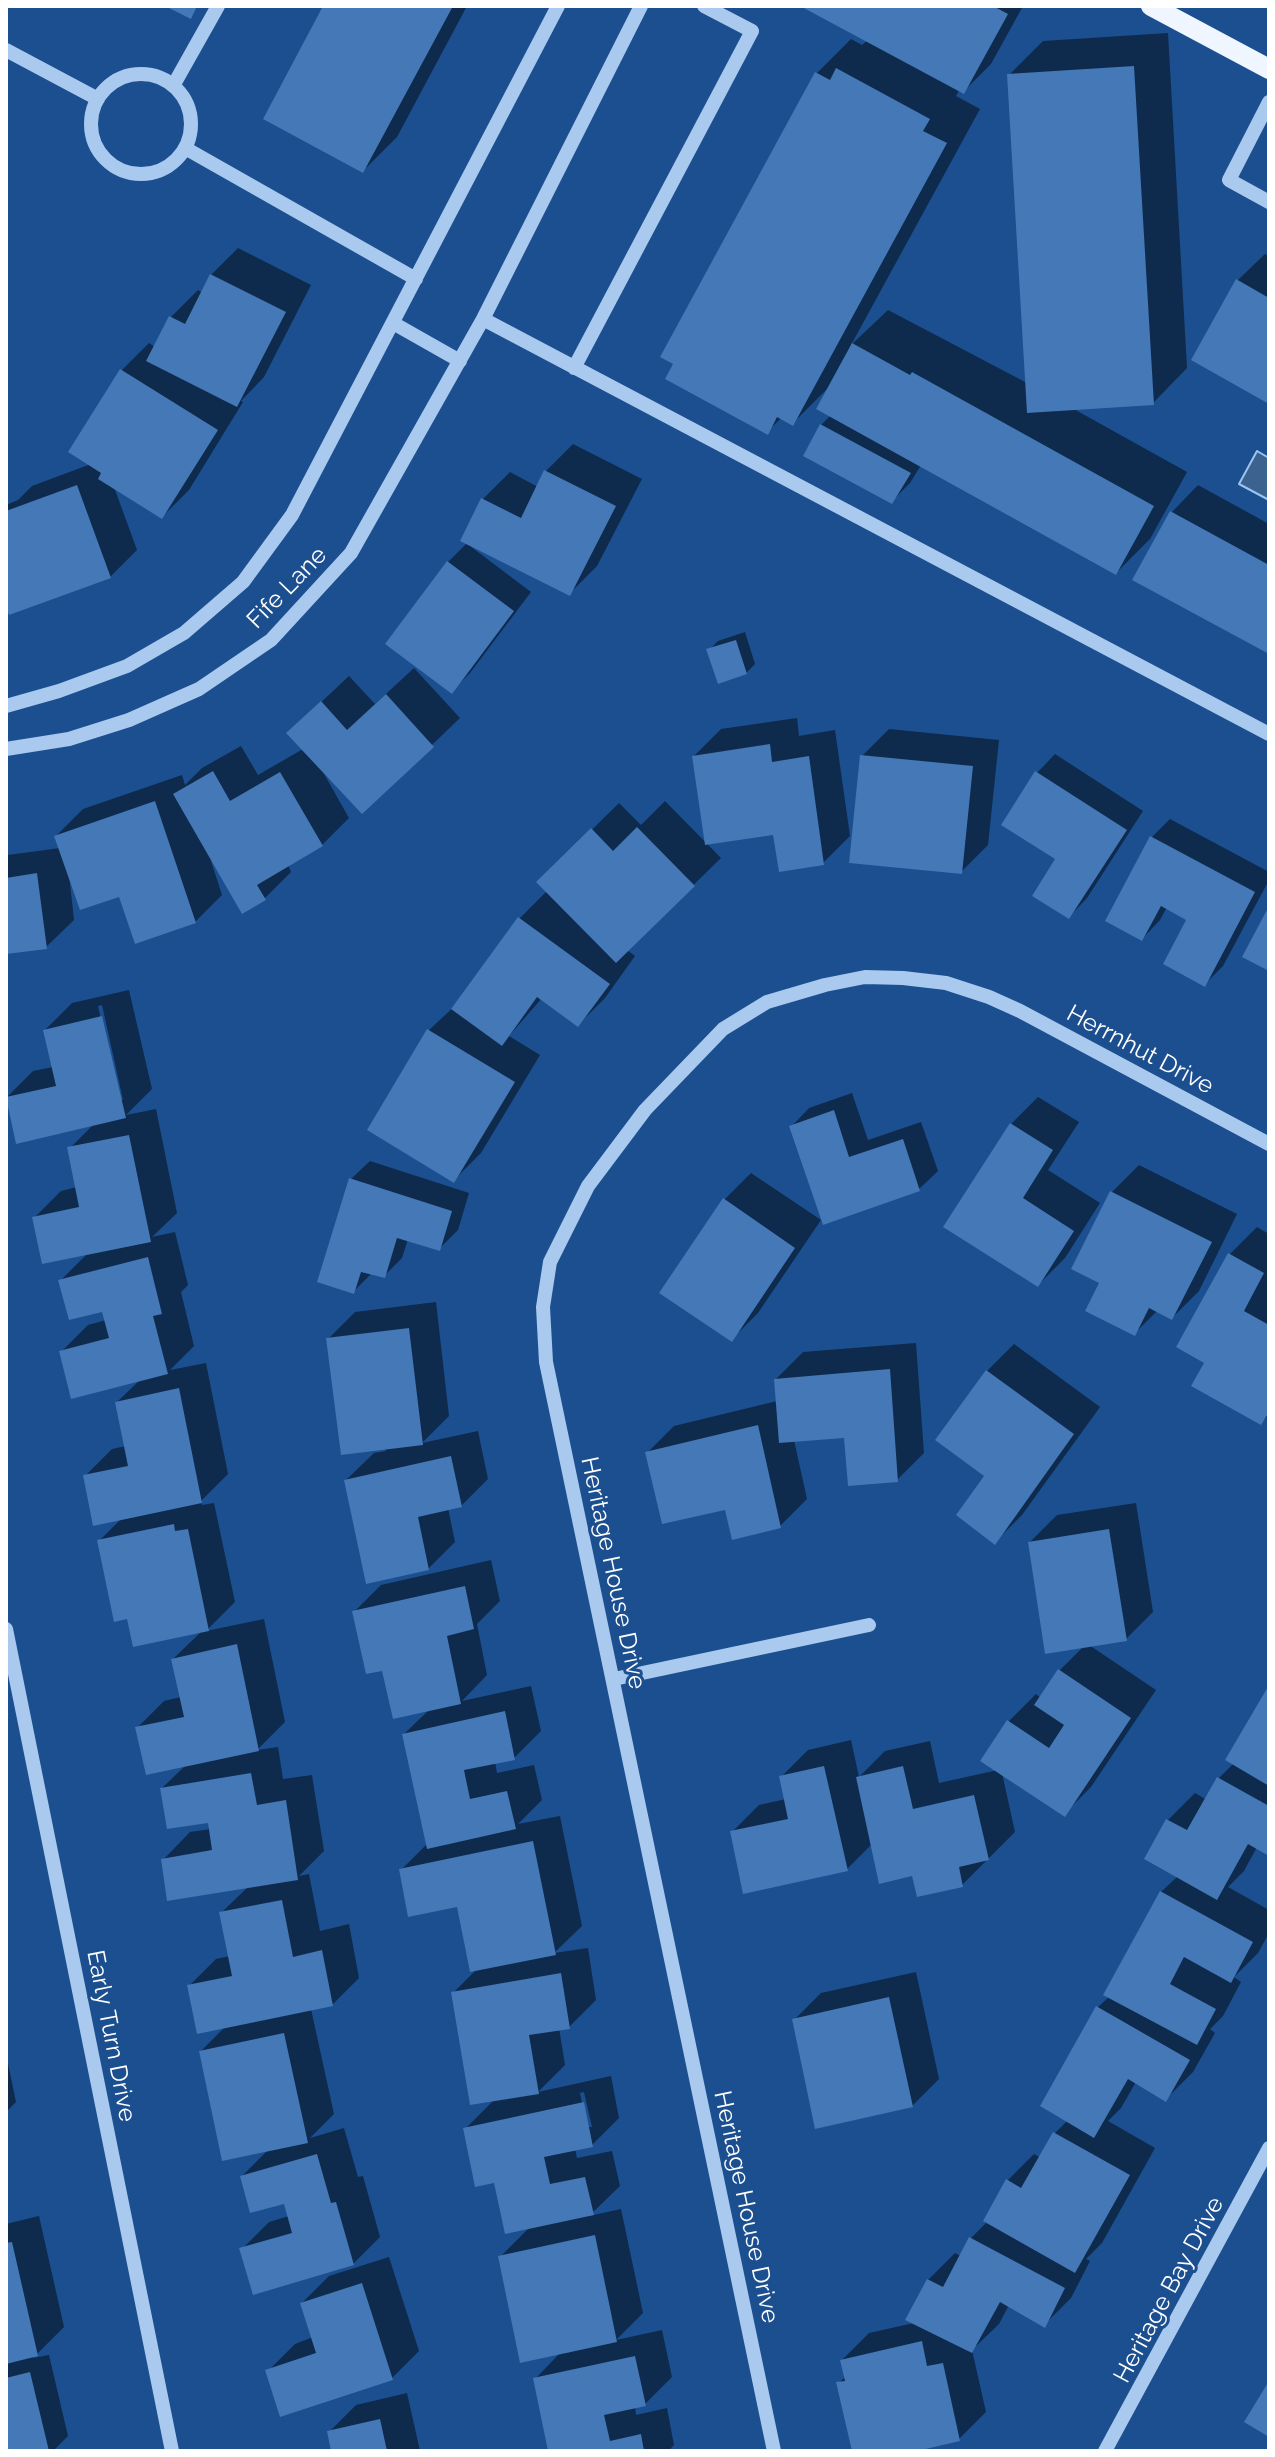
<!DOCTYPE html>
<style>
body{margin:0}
#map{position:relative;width:1275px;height:2457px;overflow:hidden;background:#1b4f8f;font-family:Raleway,sans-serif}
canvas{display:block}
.frame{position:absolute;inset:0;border:8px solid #fff;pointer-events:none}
</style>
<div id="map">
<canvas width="1275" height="2457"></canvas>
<div class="frame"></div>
</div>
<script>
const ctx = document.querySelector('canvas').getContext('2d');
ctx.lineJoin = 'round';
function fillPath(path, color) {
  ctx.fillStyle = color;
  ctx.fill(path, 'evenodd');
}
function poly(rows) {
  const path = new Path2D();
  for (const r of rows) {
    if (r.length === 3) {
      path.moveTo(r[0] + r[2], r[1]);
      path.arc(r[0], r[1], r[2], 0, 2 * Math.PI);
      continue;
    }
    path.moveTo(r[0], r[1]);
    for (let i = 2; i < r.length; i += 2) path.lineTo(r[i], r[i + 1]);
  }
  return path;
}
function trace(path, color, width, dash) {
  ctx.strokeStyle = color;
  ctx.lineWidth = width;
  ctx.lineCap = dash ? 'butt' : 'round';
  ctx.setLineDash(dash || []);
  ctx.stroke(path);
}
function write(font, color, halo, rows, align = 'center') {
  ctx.font = font + ' Raleway,sans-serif';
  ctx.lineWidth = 6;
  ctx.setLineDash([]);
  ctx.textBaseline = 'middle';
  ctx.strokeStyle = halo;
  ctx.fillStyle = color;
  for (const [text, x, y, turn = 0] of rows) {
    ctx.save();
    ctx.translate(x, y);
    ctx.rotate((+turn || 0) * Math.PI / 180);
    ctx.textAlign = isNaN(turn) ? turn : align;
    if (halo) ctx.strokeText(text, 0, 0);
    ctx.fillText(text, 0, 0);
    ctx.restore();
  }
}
const water = poly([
 [1257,451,1269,458,1269,500,1239,484,1257,451]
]);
fillPath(water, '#3c6290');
trace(water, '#9cc4f0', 2);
fillPath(poly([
 [326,6,467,6,397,137,363,171],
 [804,6,1023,6,991,64,964,91,960,89,956,96,980,109,851,345,888,310,1027,383,1009,75,1043,41,1168,33,1187,368,1153,403,1072,408,1187,472,1150,539,1116,573,921,465,910,483,891,502,821,425,831,415,828,388,793,423,782,417,767,432,816,74,851,39,862,45,868,40],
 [238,248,311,285,264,377,241,401,243,402,189,490,162,517,114,487,137,550,110,577,6,601,6,505,18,500,32,486,91,464,71,452,122,370,149,343,155,347,171,317,198,290,203,293,211,275],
 [1265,254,1269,256,1269,401,1238,280],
 [573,444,642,479,597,566,570,593,470,546,531,592,470,673,452,691,388,643,448,562,468,542,483,499,510,472,538,487,546,471],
 [1198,485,1269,524,1269,651,1172,512],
 [745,632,755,664,746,673,709,650,718,641],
 [414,668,460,718,362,812,323,772,349,818,322,845,288,865,291,872,264,899,213,860,211,861,222,895,195,922,69,874,74,920,46,947,6,952,6,842,8,855,60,848,56,836,83,809,182,775,185,785,202,768,241,746,258,775,303,749,316,707,349,676,375,704],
 [797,718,799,736,835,730,850,836,823,863,775,832,694,756,721,729],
 [889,729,999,740,988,845,961,872,862,756],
 [1055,754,1143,811,1087,898,1069,917,1037,773],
 [665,801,721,858,627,950,635,956,605,998,578,1025,542,998,509,1036,540,1055,481,1153,454,1180,429,1030,457,1004,520,918,547,891,539,882,619,803,641,825],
 [1170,819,1269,872,1269,880,1223,966,1205,984,1188,919,1167,907,1160,920,1142,939,1151,838],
 [129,990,152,1089,126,1115,156,1109,177,1213,152,1237,175,1232,188,1285,181,1292,194,1346,170,1370,206,1363,228,1474,201,1501,202,1505,214,1503,235,1602,206,1631,264,1619,285,1722,257,1750,278,1747,283,1779,312,1775,324,1851,299,1876,309,1874,320,1931,349,1924,359,1978,332,2005,311,2009,334,2114,310,2138,344,2128,358,2177,363,2176,380,2237,353,2264,242,2249,269,2222,289,2216,285,2201,242,2176,269,2149,201,2051,226,2026,189,1986,216,1959,230,1956,221,1913,249,1886,163,1860,190,1832,211,1829,209,1820,162,1788,186,1765,137,1728,164,1701,181,1697,173,1659,203,1630,129,1617,99,1541,122,1518,85,1476,112,1449,126,1446,117,1402,140,1380,61,1352,88,1325,106,1320,104,1309,60,1281,89,1252,34,1218,61,1191,77,1187,70,1148,94,1124,6,1098,33,1071,53,1067,45,1030,72,1003],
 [102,1005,123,1100,119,1100,98,1006],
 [852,1093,868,1140,921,1122,938,1171,919,1189,824,1223,791,1127,809,1108],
 [1038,1097,1079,1122,1048,1170,1100,1203,1065,1258,1038,1285,946,1227,1011,1124],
 [370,1161,469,1193,458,1230,439,1249,408,1239,402,1258,384,1276,372,1273,353,1292,351,1179],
 [1139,1165,1237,1214,1199,1291,1172,1318,1158,1310,1135,1333,1102,1282,1112,1192],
 [751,1173,821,1220,758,1313,731,1340,724,1200],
 [1257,1227,1269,1234,1269,1415,1261,1423,1207,1363,1230,1254],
 [436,1302,449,1416,422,1443,478,1431,488,1479,461,1506,448,1508,455,1542,428,1569,346,1480,374,1453,386,1451,328,1339,355,1312],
 [916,1343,924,1453,897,1480,846,1436,794,1440,807,1499,780,1526,726,1507,647,1453,674,1426,777,1401,776,1379,803,1352],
 [1014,1344,1100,1407,1022,1515,995,1542,987,1371],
 [1136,1503,1153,1612,1126,1639,1089,1645,1156,1690,1091,1787,1064,1814,1002,1773,1015,1832,962,1885,914,1874,872,1844,847,1869,732,1832,759,1805,786,1799,781,1777,808,1750,851,1740,859,1777,885,1751,930,1741,939,1783,998,1770,983,1760,1009,1721,1036,1694,1041,1698,1060,1670,1084,1646,1030,1542,1057,1515],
 [491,1560,500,1601,477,1624,487,1675,462,1701,531,1686,541,1731,514,1758,495,1762,497,1773,534,1765,542,1800,518,1824,560,1816,582,1926,554,1953,588,1948,596,2000,569,2027,559,2028,565,2065,538,2092,611,2076,619,2118,592,2145,575,2149,577,2158,612,2151,620,2186,589,2216,621,2209,643,2313,616,2340,662,2330,672,2377,645,2404,635,2406,636,2415,667,2408,674,2445,668,2451,550,2451,536,2378,562,2351,500,2257,531,2226,496,2181,465,2129,495,2099,453,1993,478,1968,458,1904,401,1870,428,1843,404,1734,430,1709,384,1668,354,1612,381,1585],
 [584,2092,592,2127,587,2127,580,2093],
 [1269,1689,1269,1853,1257,1847,1244,1871,1228,1887,1269,1910,1269,1933,1258,1953,1234,1977,1241,1982,1223,2016,1210,2029,1215,2033,1193,2072,1166,2099,1136,2082,1121,2108,1108,2121,1155,2148,1102,2243,1086,2259,1090,2261,1071,2298,1044,2325,1009,2305,999,2324,972,2350,986,2412,959,2439,908,2451,854,2451,839,2383,846,2376,842,2360,869,2333,914,2323,928,2280,955,2253,961,2256,970,2239,988,2221,1007,2181,1034,2154,1041,2158,1055,2133,1068,2120,1098,2007,1110,1996,1161,1892,1178,1876,1147,1858,1168,1820,1195,1793,1207,1800,1219,1778,1234,1763],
 [916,1972,939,2079,912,2106,794,2020,821,1993],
 [6,2054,16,2102,6,2112],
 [39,2216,64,2327,33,2358,49,2355,68,2436,53,2451,6,2451,6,2224],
 [389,2257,419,2351,392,2378,268,2371,295,2344,313,2337,302,2303,329,2276],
 [407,2393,420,2451,333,2451,329,2432,356,2405]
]), '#0007');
fillPath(poly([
 [165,6,197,6,191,19],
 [323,6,453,6,363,173,263,119],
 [800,6,993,6,1008,14,964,94],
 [1134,66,1154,405,1027,413,1007,74],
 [836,68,930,119,923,131,947,143,793,426,777,417,768,435,665,379,673,364,660,357,815,72,830,80],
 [210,274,286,312,237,407,146,361,169,316,185,324],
 [1236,279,1269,298,1269,404,1191,360],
 [852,343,910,375,912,372,1154,506,1116,575,816,409],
 [120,369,218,430,162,519,98,479,101,473,68,452],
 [820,424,911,473,892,504,803,456],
 [544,470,616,506,570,596,460,541,481,498,521,518],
 [77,485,111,578,9,615,6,607,6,511],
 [1170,511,1269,565,1269,654,1132,580],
 [447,561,514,611,452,694,385,644],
 [736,640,747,674,718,684,706,649],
 [386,694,434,747,362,814,286,733,321,701,347,730],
 [770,744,772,762,809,756,824,865,779,872,773,835,705,845,692,756],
 [860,755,973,766,962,874,849,863],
 [213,771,230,801,280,772,323,846,257,885,266,900,242,914,173,794],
 [1035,771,1127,830,1069,919,1032,896,1055,859,1001,825],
 [155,801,196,923,135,944,119,897,80,910,54,836],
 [637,827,695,886,616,963,536,882,591,828,613,851],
 [1150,836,1255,892,1205,987,1163,964,1186,920,1161,906,1142,941,1105,921],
 [37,873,47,949,6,954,6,878],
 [1269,906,1269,971,1242,957],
 [518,917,610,984,578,1027,537,997,502,1046,451,1009],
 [102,1016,126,1118,16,1144,6,1097,56,1086,43,1030],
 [427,1029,515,1082,454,1183,367,1130],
 [834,1110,849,1157,903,1139,920,1191,823,1225,789,1126],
 [1010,1123,1053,1150,1023,1198,1074,1231,1038,1287,943,1227],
 [129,1135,151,1242,42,1264,32,1217,79,1207,67,1147],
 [349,1178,452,1211,440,1251,397,1238,385,1278,361,1272,354,1294,317,1282],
 [1110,1191,1212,1242,1172,1320,1149,1308,1135,1336,1085,1311,1099,1283,1071,1269],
 [723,1198,795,1248,732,1342,659,1293],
 [1228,1253,1264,1273,1244,1311,1269,1325,1269,1412,1261,1425,1191,1386,1204,1363,1176,1347],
 [148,1257,162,1314,153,1316,168,1374,71,1399,59,1351,109,1338,102,1312,69,1320,58,1280],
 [409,1328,423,1445,341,1455,326,1338],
 [890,1369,898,1482,848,1486,844,1438,779,1443,774,1379],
 [986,1370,1074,1434,995,1545,956,1515,984,1476,935,1440],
 [179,1388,202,1503,93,1526,83,1475,128,1466,115,1402],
 [758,1425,781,1528,732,1540,725,1510,662,1524,645,1452],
 [451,1456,462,1507,418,1517,429,1570,366,1584,344,1480],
 [174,1524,175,1531,188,1529,209,1631,133,1647,127,1619,114,1622,97,1540],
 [1109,1529,1127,1641,1045,1654,1028,1542],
 [465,1586,474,1629,447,1636,461,1704,393,1719,382,1671,366,1674,352,1611],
 [237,1644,259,1751,146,1775,135,1727,184,1717,171,1659],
 [1058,1669,1131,1718,1065,1817,980,1761,1007,1720,1049,1748,1064,1725,1034,1705],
 [1269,1685,1269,1786,1225,1760],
 [505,1711,515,1760,464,1770,470,1799,507,1791,516,1829,427,1849,402,1734],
 [824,1766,848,1871,743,1894,730,1831,788,1819,779,1776],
 [903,1766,913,1809,974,1795,989,1860,959,1867,963,1887,917,1897,912,1876,879,1884,856,1777],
 [251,1773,257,1805,286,1800,298,1880,167,1901,161,1859,212,1850,208,1823,167,1829,160,1788],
 [1217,1777,1269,1806,1269,1856,1248,1844,1217,1900,1144,1859,1166,1819,1187,1830],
 [533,1841,556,1955,470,1972,457,1907,408,1917,399,1869],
 [1160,1891,1253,1942,1231,1983,1184,1957,1170,1984,1216,2009,1197,2045,1103,1995],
 [282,1900,293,1957,322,1950,333,2006,197,2034,187,1985,232,1976,219,1912],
 [561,1973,570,2029,529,2035,539,2094,470,2105,451,1992],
 [889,1997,913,2107,815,2129,792,2019],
 [1096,2006,1190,2060,1166,2102,1128,2079,1094,2138,1040,2106],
 [284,2033,308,2143,222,2161,199,2051],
 [584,2102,593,2147,544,2157,550,2184,585,2177,594,2215,505,2234,494,2183,475,2187,463,2128],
 [1053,2132,1130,2175,1075,2273,983,2221,1006,2179,1021,2188],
 [317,2154,331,2203,336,2202,354,2265,253,2295,239,2248,292,2233,284,2204,250,2213,240,2176],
 [595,2235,617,2342,520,2363,498,2256],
 [969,2237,1065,2288,1045,2328,1000,2302,972,2353,905,2320,927,2279,943,2287],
 [12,2242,38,2356,6,2364,6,2243],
 [362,2283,393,2380,280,2417,265,2370,316,2353,300,2303],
 [922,2341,927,2366,943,2363,960,2441,917,2451,852,2451,836,2382,845,2381,840,2360],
 [635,2356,646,2406,604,2415,610,2441,641,2434,644,2451,548,2451,533,2378],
 [30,2372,49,2451,6,2451,6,2378],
 [1269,2381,1269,2437,1244,2422],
 [380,2419,387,2451,331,2451,327,2431]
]), '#4478b7');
trace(poly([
 [6,50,98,99],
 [141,124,50],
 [173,86,218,6],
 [1269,102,1229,180,1269,202],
 [185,148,416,279],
 [483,319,1269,734],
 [393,323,460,361],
 [574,368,752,31,704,6],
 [6,706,59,691,127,666,184,633,243,582,292,515,558,6],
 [6,749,69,739,129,720,199,689,271,640,351,553,483,319,641,6],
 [6,1629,172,2451],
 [614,1679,869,1625],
 [774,2451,546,1362,543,1307,550,1262,588,1186,645,1110,723,1029,767,1002,825,985,865,977,903,978,946,983,989,997,1020,1011,1269,1144],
 [1105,2451,1269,2148]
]), '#a9c9ee', 14);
trace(poly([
 [1151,6,1269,69]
]), '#f0f6ff', 20);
write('24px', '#fff', '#1b4f8f', [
 ["Fife Lane",287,588,-46],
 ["Herrnhut Drive",1140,1050,28],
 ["Heritage House Drive",613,1573,78],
 ["Early Turn Drive",111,2036,79],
 ["Heritage House Drive",746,2207,78],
 ["Heritage Bay Drive",1169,2290,-62]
]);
</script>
